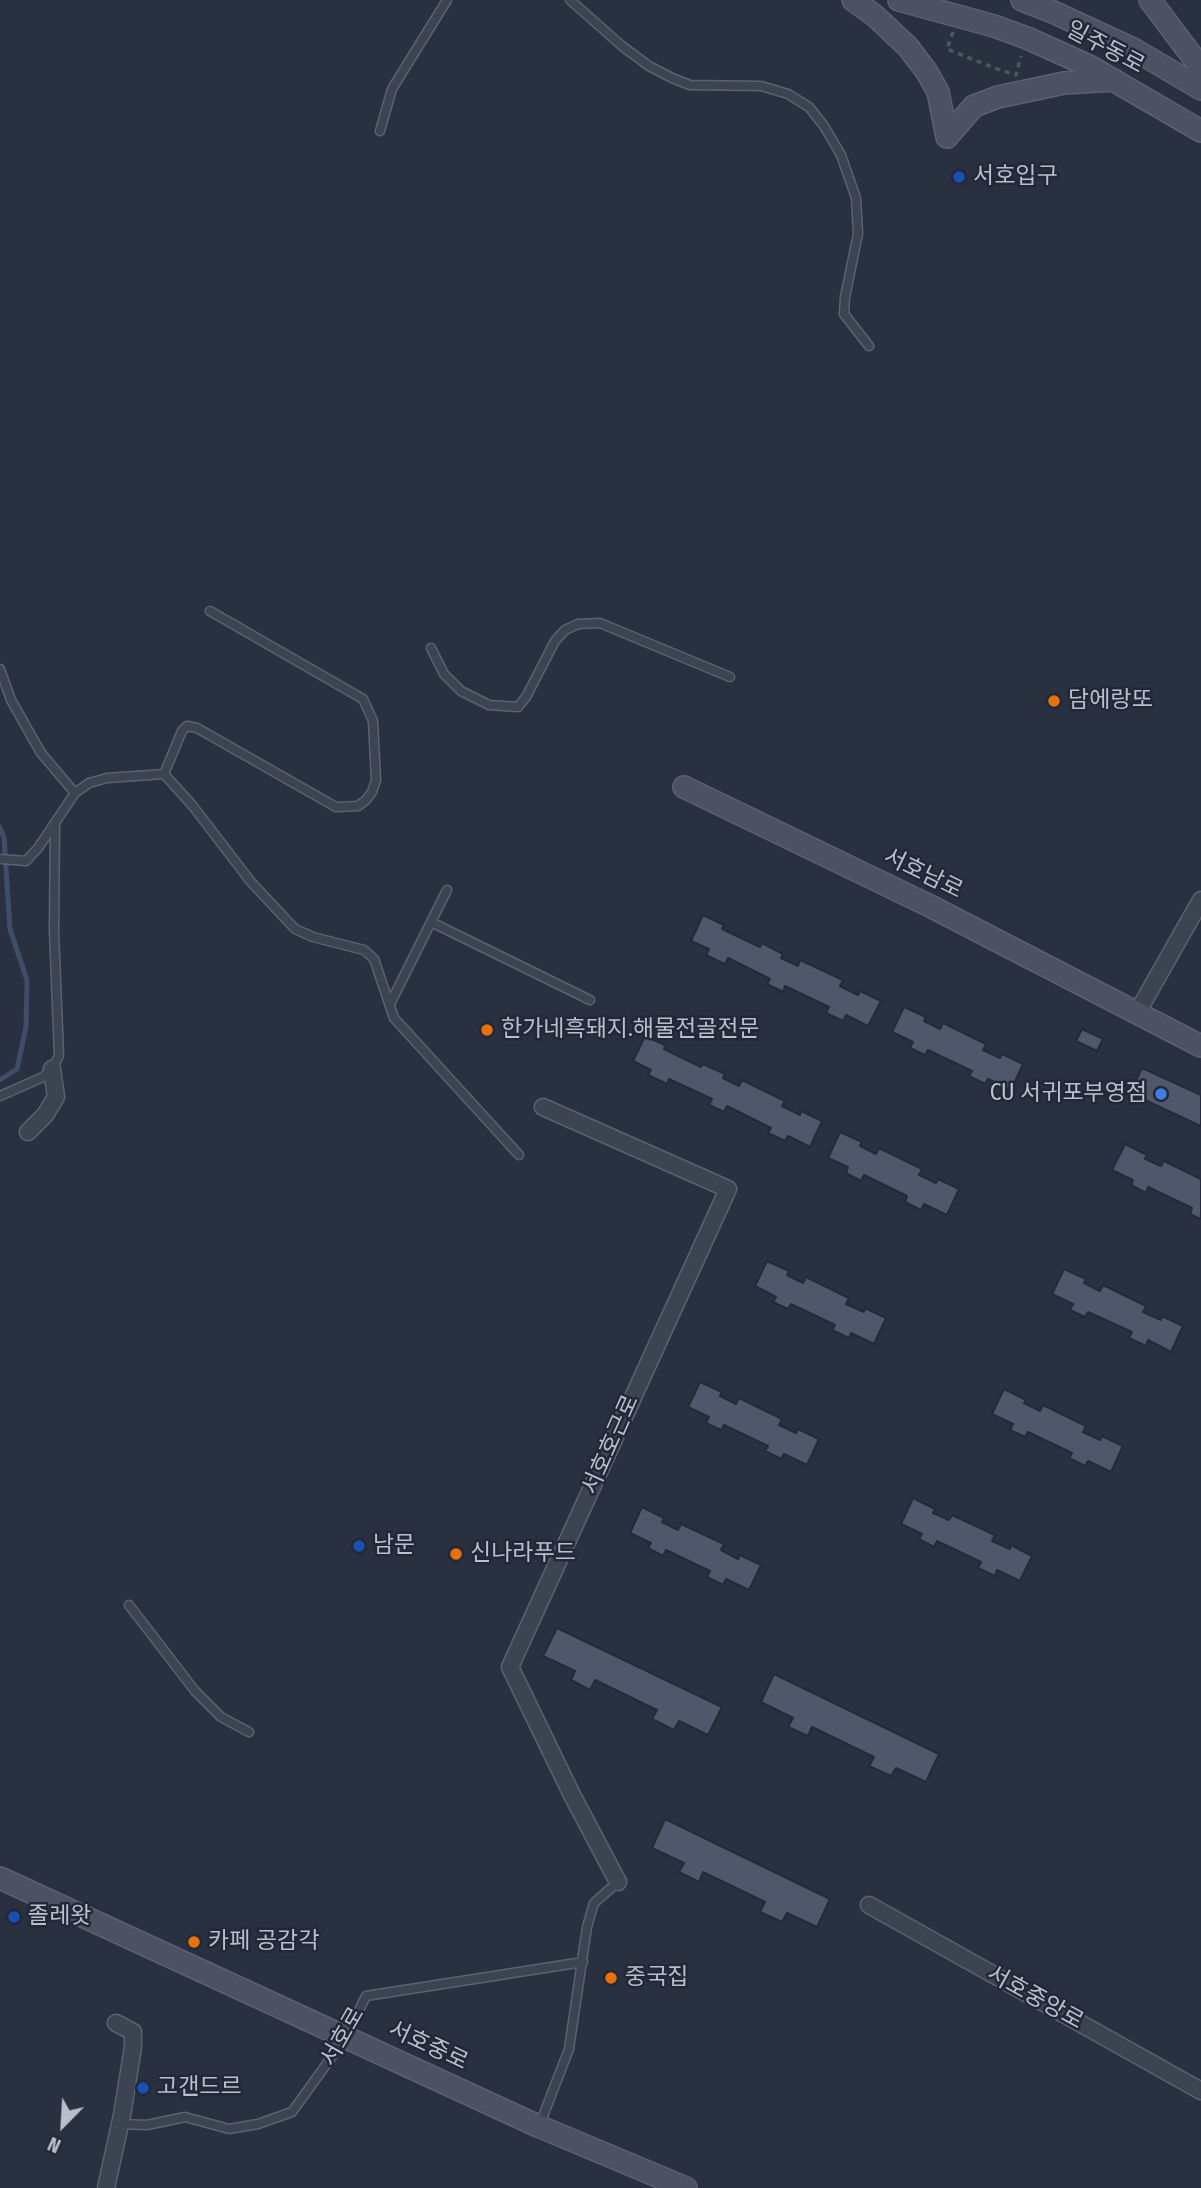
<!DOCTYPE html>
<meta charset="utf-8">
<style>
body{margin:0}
#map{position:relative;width:1201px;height:2188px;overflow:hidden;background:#293141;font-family:"Fira Sans Condensed",sans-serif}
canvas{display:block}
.north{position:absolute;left:28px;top:2090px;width:70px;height:70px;-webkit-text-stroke:5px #222837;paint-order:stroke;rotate:204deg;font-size:19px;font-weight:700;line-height:28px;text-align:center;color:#babfcb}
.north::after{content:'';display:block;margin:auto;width:24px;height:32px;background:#babfcb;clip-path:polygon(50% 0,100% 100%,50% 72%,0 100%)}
</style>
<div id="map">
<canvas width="1201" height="2188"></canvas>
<div class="north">N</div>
</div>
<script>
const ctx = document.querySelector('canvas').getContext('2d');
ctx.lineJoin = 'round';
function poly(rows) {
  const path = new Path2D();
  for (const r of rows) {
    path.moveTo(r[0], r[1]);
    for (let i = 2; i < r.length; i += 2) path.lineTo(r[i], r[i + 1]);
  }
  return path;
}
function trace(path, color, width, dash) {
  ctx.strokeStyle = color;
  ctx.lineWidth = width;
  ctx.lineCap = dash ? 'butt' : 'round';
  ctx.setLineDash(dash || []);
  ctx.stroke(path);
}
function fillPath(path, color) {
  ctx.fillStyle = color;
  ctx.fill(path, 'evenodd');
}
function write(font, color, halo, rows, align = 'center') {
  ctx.font = font + ' "Fira Sans Condensed","Noto Sans KR",sans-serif';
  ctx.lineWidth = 5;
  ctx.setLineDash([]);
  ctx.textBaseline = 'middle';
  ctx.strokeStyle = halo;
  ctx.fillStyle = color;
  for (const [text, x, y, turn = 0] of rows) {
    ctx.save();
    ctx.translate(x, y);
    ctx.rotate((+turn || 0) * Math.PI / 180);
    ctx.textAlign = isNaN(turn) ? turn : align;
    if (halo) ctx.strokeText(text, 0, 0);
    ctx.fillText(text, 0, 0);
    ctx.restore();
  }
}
trace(poly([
 [0,827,4,838,10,929,27,980,26,1027,17,1069,0,1080]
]), '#404d69', 5);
const building = poly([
 [703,915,724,925,722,929,760,947,762,943,783,954,781,958,798,966,800,960,843,980,840,986,858,995,860,991,881,1001,868,1026,846,1015,843,1021,826,1013,829,1007,785,986,783,992,767,984,770,979,728,958,725,964,706,955,709,949,691,941,703,915],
 [904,1007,926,1017,924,1021,940,1029,943,1023,986,1044,983,1050,1000,1058,1002,1054,1023,1064,1011,1090,988,1079,985,1084,969,1076,972,1071,928,1050,925,1055,910,1048,913,1042,892,1032,904,1007],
 [1082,1029,1103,1039,1097,1051,1076,1041,1082,1029],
 [645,1036,665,1045,664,1049,701,1067,703,1064,725,1074,723,1078,739,1086,742,1080,785,1101,782,1106,800,1115,801,1111,822,1121,810,1147,788,1136,785,1141,768,1133,771,1128,727,1106,724,1112,709,1105,712,1099,669,1079,667,1084,648,1075,651,1070,633,1061,645,1036],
 [1142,1068,1201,1095,1201,1126,1130,1093,1142,1068],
 [840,1132,862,1142,860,1146,876,1154,879,1148,922,1169,919,1175,936,1183,938,1179,959,1189,947,1215,924,1204,921,1210,905,1202,907,1196,864,1175,861,1181,846,1173,848,1167,828,1158,840,1132],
 [1125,1144,1147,1155,1145,1159,1161,1166,1164,1161,1201,1179,1201,1219,1190,1214,1192,1208,1148,1187,1146,1193,1131,1185,1133,1180,1112,1170,1125,1144],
 [767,1261,789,1271,787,1275,803,1283,806,1277,849,1298,846,1304,864,1312,865,1308,886,1318,874,1344,851,1333,849,1338,832,1330,835,1325,791,1304,788,1309,773,1302,776,1297,755,1286,767,1261],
 [1064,1269,1086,1279,1084,1283,1100,1291,1103,1285,1146,1306,1143,1312,1161,1320,1162,1316,1183,1326,1171,1352,1148,1340,1146,1346,1129,1338,1132,1332,1088,1312,1085,1317,1070,1310,1073,1304,1052,1294,1064,1269],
 [700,1382,722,1392,720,1396,736,1404,739,1398,782,1419,779,1425,796,1433,798,1429,819,1439,807,1465,784,1454,781,1459,765,1451,768,1446,724,1425,721,1430,706,1423,709,1417,688,1407,700,1382],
 [1004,1389,1026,1400,1024,1403,1040,1411,1043,1405,1086,1426,1083,1432,1100,1440,1102,1436,1123,1446,1111,1472,1088,1461,1085,1466,1069,1458,1072,1453,1028,1432,1025,1437,1010,1430,1013,1424,992,1414,1004,1389],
 [913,1498,935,1509,933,1513,949,1520,952,1515,995,1535,992,1541,1010,1549,1011,1545,1032,1556,1020,1581,997,1570,995,1576,978,1568,981,1562,937,1541,934,1547,919,1539,922,1534,901,1524,913,1498],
 [642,1507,664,1518,662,1522,678,1530,681,1524,724,1544,721,1550,738,1559,740,1555,761,1565,749,1590,726,1579,723,1585,707,1577,710,1571,666,1550,663,1556,648,1548,651,1543,630,1533,642,1507],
 [557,1628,722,1707,708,1735,679,1721,674,1730,652,1719,657,1710,595,1680,590,1690,571,1680,575,1671,543,1656,557,1628],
 [774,1674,939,1754,926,1782,896,1768,891,1776,869,1766,874,1757,812,1727,808,1736,788,1727,793,1718,761,1702,774,1674],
 [665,1819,830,1899,817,1927,787,1913,782,1922,760,1912,765,1902,703,1872,699,1882,679,1872,684,1863,652,1848,665,1819]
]);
fillPath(building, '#4f586a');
trace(building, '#242a39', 2);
const service = poly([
 [570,0,622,46,649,66,672,78,690,85,761,86,788,94,809,107,824,126,841,155,856,198,858,234,845,297,844,314,869,346],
 [380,131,392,89,447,0],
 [431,648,444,674,461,691,489,705,518,707,526,697,555,641,565,630,578,624,600,623,730,677],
 [0,669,11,700,41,753,75,793],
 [164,774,192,805,251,882,295,929,313,937,364,950,374,959,394,1018,519,1155],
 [0,859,26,861,38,848,75,793,89,783,107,778,164,774,182,731,187,726,197,728,336,807,358,806,366,800,372,792,376,780,373,721,363,699,210,611],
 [431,922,447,890],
 [390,1004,431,922,590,1000],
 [0,1096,43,1077,52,1069,59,1056,54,930,55,823],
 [129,1605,195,1691,221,1717,249,1732],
 [120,2124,147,2125,185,2117,229,2129,258,2124,292,2112,346,2037,366,1996,583,1962],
 [540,2124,569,2049,587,1927,594,1903,618,1882]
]);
const minor = poly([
 [1137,1013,1201,900],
 [543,1107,728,1189,510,1667,572,1795,618,1882],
 [28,1132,45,1115,56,1097,52,1069],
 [869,1905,1201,2091],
 [106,2188,122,2115,133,2047,133,2032,116,2023]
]);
const secondary = poly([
 [853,0,874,15,908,47,927,72,938,92,947,137],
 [899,0,994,26,1027,38,1089,66,1201,131],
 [1022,0,1053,12,1135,50,1201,89],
 [1150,0,1201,68],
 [947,137,974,106,998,97,1064,83,1114,80],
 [684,787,932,907,1201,1046],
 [0,1878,538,2126,686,2188]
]);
trace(service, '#5b616f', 11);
trace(minor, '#5b616f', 19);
trace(secondary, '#5b616f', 24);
trace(poly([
 [953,32,947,49,997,69,1016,75,1021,56]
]), '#495a5f', 3.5, [5, 5]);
trace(service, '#3d4451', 8);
trace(minor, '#3d4451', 16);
trace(secondary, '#4c5264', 21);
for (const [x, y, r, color] of [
 [959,177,7,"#1a4fb4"],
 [1054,701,7,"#e8710a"],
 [487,1030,7,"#e8710a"],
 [1161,1094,7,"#3f7fe0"],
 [359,1546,7,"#1a4fb4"],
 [456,1554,7,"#e8710a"],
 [14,1917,7,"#1a4fb4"],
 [194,1942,7,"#e8710a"],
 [611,1978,7,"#e8710a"],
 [143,2088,7,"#1a4fb4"]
]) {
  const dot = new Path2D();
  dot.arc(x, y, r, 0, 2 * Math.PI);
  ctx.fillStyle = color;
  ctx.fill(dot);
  trace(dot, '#222837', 2.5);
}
write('23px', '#babfcb', '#222837', [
 ["일주동로",1105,48,28],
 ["서호남로",923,874,26],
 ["서호호근로",611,1445,-66],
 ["서호중앙로",1035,1998,29],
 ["서호로",343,2037,-60],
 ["서호중로",428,2046,25]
]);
write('23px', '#babfcb', '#222837', [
 ["서호입구",973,177],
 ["담에랑또",1068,701],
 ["한가네흑돼지.해물전골전문",501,1030],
 ["CU 서귀포부영점",1147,1094,"right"],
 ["남문",373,1546],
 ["신나라푸드",470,1554],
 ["졸레왓",28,1917],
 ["카페 공감각",208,1942],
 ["중국집",625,1978],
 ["고갠드르",157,2088]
], 'left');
</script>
